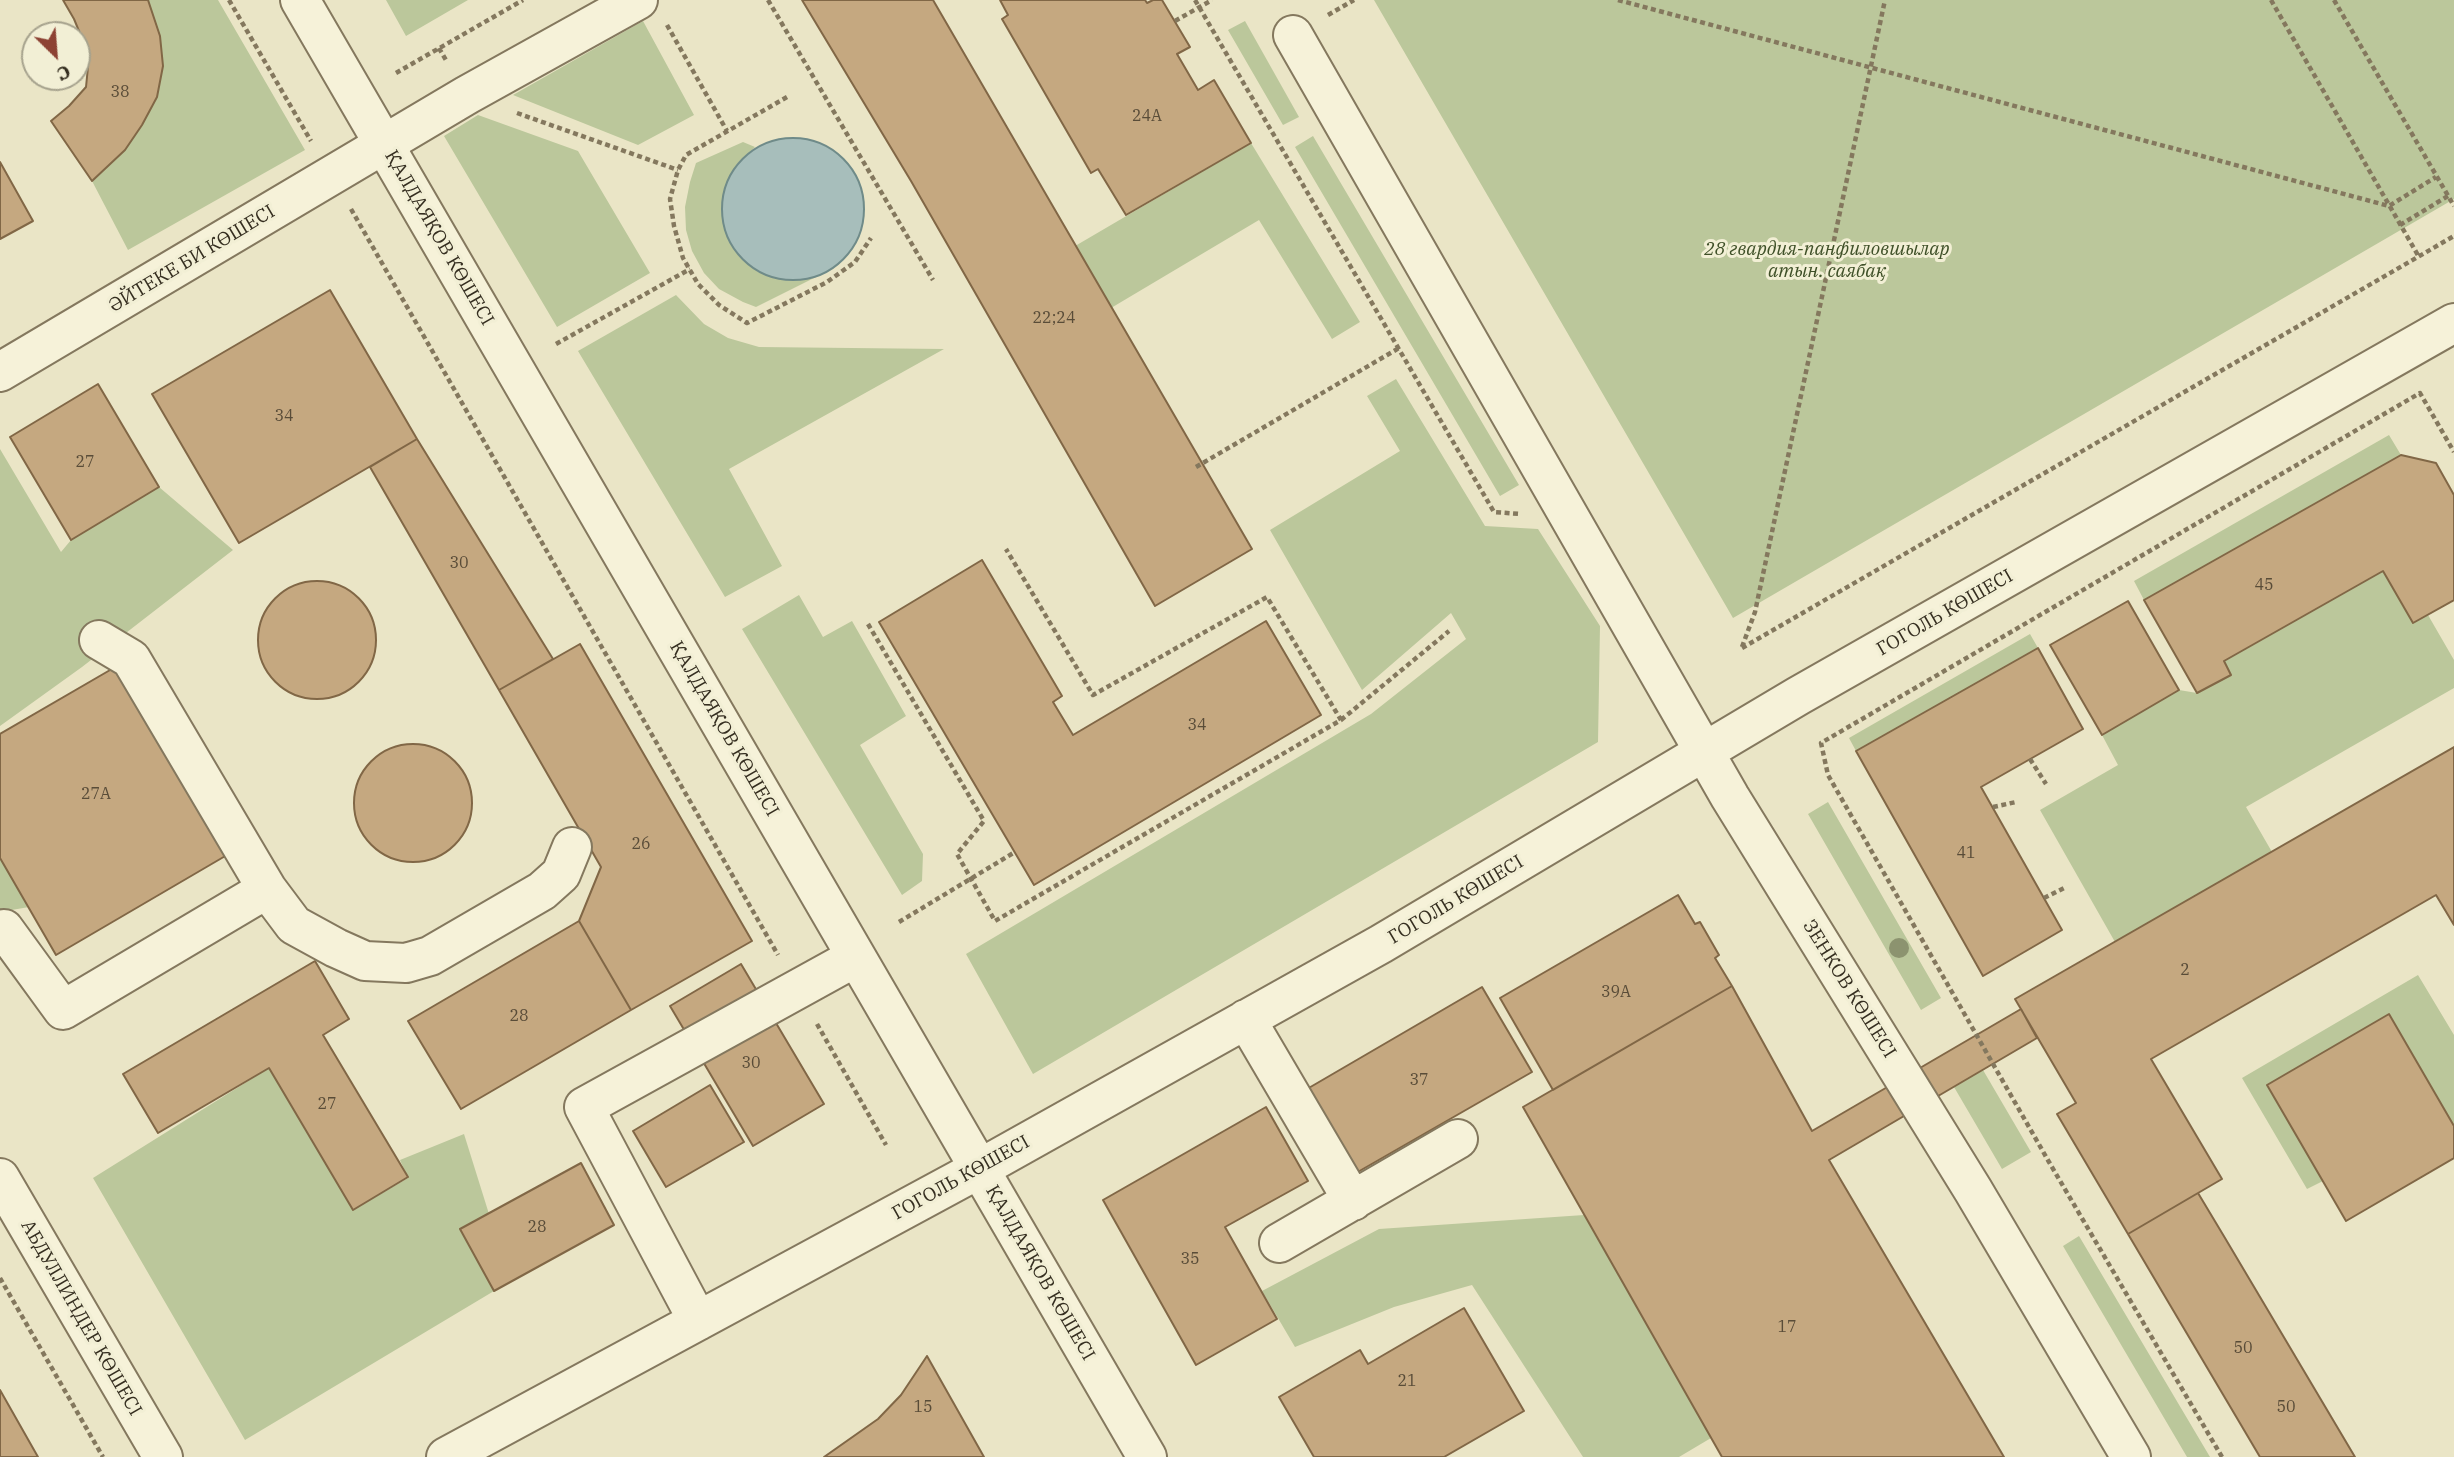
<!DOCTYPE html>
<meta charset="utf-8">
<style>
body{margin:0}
#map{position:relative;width:2454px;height:1457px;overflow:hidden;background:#eae5c6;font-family:"IBM Plex Serif",serif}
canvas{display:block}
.north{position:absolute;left:21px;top:21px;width:70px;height:70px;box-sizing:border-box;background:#f2efd5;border:2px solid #a6a28d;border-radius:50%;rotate:155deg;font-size:19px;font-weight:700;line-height:28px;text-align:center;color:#352e20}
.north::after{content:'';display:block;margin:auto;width:24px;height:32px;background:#8d4233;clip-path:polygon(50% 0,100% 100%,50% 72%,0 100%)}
</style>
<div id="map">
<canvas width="2454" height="1457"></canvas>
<div class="north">С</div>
</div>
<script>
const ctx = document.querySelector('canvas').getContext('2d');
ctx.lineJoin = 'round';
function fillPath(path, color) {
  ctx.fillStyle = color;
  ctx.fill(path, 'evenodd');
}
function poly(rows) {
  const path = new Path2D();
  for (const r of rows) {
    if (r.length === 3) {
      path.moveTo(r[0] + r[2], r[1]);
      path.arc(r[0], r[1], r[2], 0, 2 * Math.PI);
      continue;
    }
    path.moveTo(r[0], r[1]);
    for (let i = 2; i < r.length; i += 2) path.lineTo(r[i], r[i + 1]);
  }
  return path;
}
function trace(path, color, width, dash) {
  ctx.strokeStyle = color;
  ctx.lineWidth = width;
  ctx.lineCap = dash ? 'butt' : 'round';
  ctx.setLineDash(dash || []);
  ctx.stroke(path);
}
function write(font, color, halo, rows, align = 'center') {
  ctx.font = font + ' "IBM Plex Serif",serif';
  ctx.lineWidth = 6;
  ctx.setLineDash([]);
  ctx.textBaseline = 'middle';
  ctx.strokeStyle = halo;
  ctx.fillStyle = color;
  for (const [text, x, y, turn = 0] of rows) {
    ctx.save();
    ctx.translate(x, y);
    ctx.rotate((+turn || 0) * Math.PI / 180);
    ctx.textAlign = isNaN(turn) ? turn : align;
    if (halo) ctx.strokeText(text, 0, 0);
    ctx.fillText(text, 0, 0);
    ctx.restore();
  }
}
fillPath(poly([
 [148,0,218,0,305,150,128,250,92,181,125,150,142,125,157,97,163,66,160,36],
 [386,0,468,0,406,36],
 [1374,0,2454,0,2454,199,1733,618],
 [643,21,694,115,638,145,513,95],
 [1245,21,1299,117,1283,125,1228,30],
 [478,115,578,151,650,273,557,327,444,136],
 [1313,136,1519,485,1500,496,1295,147],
 [743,142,755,147,737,164,726,234,739,256,758,272,806,279,830,270,756,307,743,302,719,289,704,273,692,251,686,230,685,207,690,182,696,163],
 [1251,143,1360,322,1332,339,1259,220,1106,311,1070,249],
 [676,295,704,324,728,338,759,347,944,349,729,469,782,566,725,597,578,351],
 [1396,379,1485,526,1538,529,1600,626,1598,742,1033,1074,966,954,1371,714,1466,639,1451,613,1362,690,1270,530,1400,451,1367,396],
 [2389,435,2401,455,2144,600,2134,581],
 [0,449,61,552,71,540,159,487,233,550,82,667,0,726],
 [2383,571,2413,623,2428,615,2454,660,2454,688,2246,807,2272,852,2115,942,2040,810,2118,765,2102,735,2179,690,2197,693,2230,675,2224,661],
 [799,595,823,637,852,621,906,716,860,745,923,854,922,881,902,895,742,629],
 [2030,634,2038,648,1856,751,1849,738],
 [1828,802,1941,998,1921,1010,1808,814],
 [0,858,29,907,0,912],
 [2418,975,2454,1035,2454,1126,2267,1085,2323,1181,2307,1189,2242,1078],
 [269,1068,353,1210,408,1178,400,1160,464,1134,489,1214,460,1229,494,1291,245,1440,93,1178],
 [1983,1070,2031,1152,2002,1169,1954,1087],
 [1584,1215,1711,1438,1679,1457,1583,1457,1472,1285,1394,1307,1295,1347,1262,1291,1379,1229],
 [2079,1236,2210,1457,2187,1457,2063,1246]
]), '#bbc79b');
const water = poly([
 [793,209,71]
]);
fillPath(water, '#a7bebb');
trace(water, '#6f8b89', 2);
const building = poly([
 [63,0,148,0,160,36,163,66,157,97,142,125,125,150,92,181,51,121,69,106,86,87,88,67,86,48,74,19,63,0],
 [802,0,933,0,1252,549,1155,606,911,181,802,0],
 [1000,0,1145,0,1147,3,1153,0,1162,0,1190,47,1177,54,1198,90,1214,80,1251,143,1126,215,1098,169,1091,173,1002,19,1008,15,1000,0],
 [0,162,33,221,0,239,0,162],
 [330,290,417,439,239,543,152,394,330,290],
 [98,384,159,487,71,540,10,437,98,384],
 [417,439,553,659,499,690,370,467,417,439],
 [2401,455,2436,463,2454,495,2454,600,2413,623,2383,571,2224,661,2231,675,2197,693,2144,600,2401,455],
 [982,560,1062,696,1053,702,1073,735,1266,621,1321,715,1034,885,879,622,982,560],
 [317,640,59],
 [2128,601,2179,690,2102,735,2050,645,2128,601],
 [580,644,752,941,631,1010,579,921,601,867,499,690,580,644],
 [2038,648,2083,729,1981,787,2062,930,1983,976,1856,751,2038,648],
 [117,666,227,855,56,955,0,858,0,734,117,666],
 [413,803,59],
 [2454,747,2454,925,2436,895,2151,1059,2222,1179,2128,1234,2057,1114,2076,1103,2015,999,2454,747],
 [1678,895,1695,924,1700,922,1719,955,1715,958,1732,986,1553,1090,1500,998,1678,895],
 [579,921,631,1010,461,1109,408,1021,579,921],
 [315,961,349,1019,323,1035,408,1177,353,1210,269,1068,158,1133,123,1074,315,961],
 [741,964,824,1104,753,1146,670,1006,741,964],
 [1732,986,1812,1131,2021,1009,2037,1038,1829,1160,2004,1457,1722,1457,1523,1107,1732,986],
 [1482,987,1532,1072,1356,1173,1307,1089,1482,987],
 [2389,1014,2454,1126,2454,1158,2346,1221,2267,1085,2389,1014],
 [710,1085,744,1142,666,1187,633,1131,710,1085],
 [1266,1107,1308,1181,1225,1227,1277,1319,1196,1365,1103,1200,1266,1107],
 [581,1163,614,1225,494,1291,460,1229,581,1163],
 [2198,1193,2225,1238,2355,1457,2260,1457,2128,1234,2198,1193],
 [1464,1308,1524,1411,1444,1457,1314,1457,1279,1397,1360,1350,1368,1364,1464,1308],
 [927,1356,984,1457,824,1457,878,1419,901,1395,927,1356],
 [0,1390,38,1457,0,1457,0,1390]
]);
fillPath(building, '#c5a880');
trace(building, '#816746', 2);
const minor = poly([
 [300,0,1147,1457],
 [1293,35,1730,797,1973,1190,2131,1457],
 [0,372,467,95,638,0],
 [267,889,294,925,336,948,365,961,406,963,430,956,542,891,561,874,572,847],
 [0,931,4,929,63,1010,267,889,131,659,99,640],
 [1246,1019,1353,1201],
 [0,1178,163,1457],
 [1279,1243,1458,1139],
 [698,1321,584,1107,856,957],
 [446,1457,979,1169,1381,944,1798,696,2454,323]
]);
trace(minor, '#84785e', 42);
trace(poly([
 [229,0,311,141],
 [768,0,933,280],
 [1195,0,1494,512,1520,514],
 [1618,0,2389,206,2436,177],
 [2271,0,2419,257],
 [2334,0,2454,206],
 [1328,15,1354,0],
 [1175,21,1212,0],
 [667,25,727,131],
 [439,48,447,62],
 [396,73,523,0],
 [787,97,686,155,678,170,670,199,674,226,683,258,698,284,719,305,747,323,827,282,855,262,871,238],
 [517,113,678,170],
 [351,209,778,955],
 [2400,225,2448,196],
 [556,344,690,269],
 [1196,467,1399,348],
 [868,624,984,821,957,854,995,921,1341,720,1267,597,1093,695,1006,549],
 [1742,647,1755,612,1885,0],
 [1742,648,2454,236],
 [1341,720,1449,631],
 [2030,759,2046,784],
 [1993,807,2016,802],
 [2044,898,2064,888],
 [899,922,1015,852],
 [817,1024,886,1145],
 [0,1278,103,1457],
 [2222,1457,2049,1162,1828,775,1821,743,2420,393,2454,452]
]), '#84785e', 4.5, [5, 3.5]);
trace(minor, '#f6f2d9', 38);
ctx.fillStyle = '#8c936f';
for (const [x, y] of [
 [1899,948]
]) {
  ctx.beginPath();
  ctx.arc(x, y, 10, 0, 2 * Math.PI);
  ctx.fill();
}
write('16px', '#594c38', null, [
 ["38",120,92],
 ["24А",1147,116],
 ["22;24",1054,318],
 ["34",284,416],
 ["27",85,462],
 ["30",459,563],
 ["45",2264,585],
 ["34",1197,725],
 ["27А",96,794],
 ["26",641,844],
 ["41",1966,853],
 ["2",2185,970],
 ["39А",1616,992],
 ["28",519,1016],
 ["30",751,1063],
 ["37",1419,1080],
 ["27",327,1104],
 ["28",537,1227],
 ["35",1190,1259],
 ["17",1787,1327],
 ["50",2243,1348],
 ["21",1407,1381],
 ["15",923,1407],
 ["50",2286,1407]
]);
write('19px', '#352e20', '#f2efd5', [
 ["ҚАЛДАЯҚОВ КӨШЕСІ",439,238,60],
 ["ӘЙТЕКЕ БИ КӨШЕСІ",192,259,-31],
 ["ГОГОЛЬ КӨШЕСІ",1945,613,-30],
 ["ҚАЛДАЯҚОВ КӨШЕСІ",724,729,60],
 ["ГОГОЛЬ КӨШЕСІ",1456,900,-31],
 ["ЗЕНКОВ КӨШЕСІ",1849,989,58],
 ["ГОГОЛЬ КӨШЕСІ",961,1178,-29],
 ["ҚАЛДАЯҚОВ КӨШЕСІ",1040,1273,60],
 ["АБДУЛЛИНДЕР КӨШЕСІ",81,1318,60]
]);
write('italic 19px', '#3f5028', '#f2efd5', [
 ["28 гвардия-панфиловшылар",1827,250],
 ["атын. саябақ",1827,272]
]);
</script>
